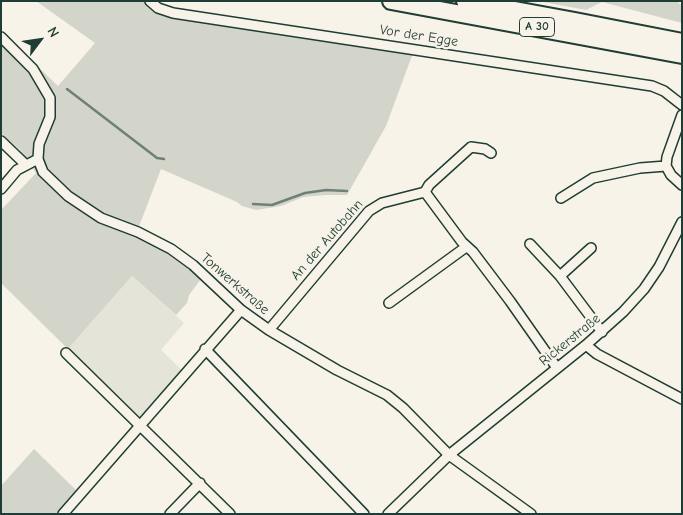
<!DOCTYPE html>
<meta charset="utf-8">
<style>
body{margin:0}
#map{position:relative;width:683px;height:515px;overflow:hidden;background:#f7f3e8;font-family:"Comic Neue",sans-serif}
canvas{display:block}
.frame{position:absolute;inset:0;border:2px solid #1f3d34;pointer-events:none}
.north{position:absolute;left:15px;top:15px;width:50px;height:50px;-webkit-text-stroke:4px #f7f3e8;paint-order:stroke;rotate:59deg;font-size:14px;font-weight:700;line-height:20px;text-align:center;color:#1f3d34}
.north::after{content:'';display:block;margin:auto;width:18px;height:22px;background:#1f3d34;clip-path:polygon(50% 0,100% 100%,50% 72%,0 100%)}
</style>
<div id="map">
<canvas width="683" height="515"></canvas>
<div class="frame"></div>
<div class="north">N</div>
</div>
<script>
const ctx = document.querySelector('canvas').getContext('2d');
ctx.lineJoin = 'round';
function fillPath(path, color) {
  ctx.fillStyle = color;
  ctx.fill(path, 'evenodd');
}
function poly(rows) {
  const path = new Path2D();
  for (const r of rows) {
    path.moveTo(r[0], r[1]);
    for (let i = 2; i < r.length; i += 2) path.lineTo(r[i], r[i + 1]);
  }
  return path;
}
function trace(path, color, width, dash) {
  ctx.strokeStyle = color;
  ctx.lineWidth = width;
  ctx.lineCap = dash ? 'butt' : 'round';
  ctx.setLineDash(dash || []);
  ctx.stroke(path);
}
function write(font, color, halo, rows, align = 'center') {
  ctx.font = font + ' "Comic Neue",sans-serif';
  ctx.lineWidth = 5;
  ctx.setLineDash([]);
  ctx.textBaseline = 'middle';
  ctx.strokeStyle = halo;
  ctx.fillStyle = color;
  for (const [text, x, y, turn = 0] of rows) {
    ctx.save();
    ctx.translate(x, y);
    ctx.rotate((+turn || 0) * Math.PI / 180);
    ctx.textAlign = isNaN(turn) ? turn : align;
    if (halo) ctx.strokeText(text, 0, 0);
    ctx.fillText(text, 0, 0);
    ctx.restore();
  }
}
fillPath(poly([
 [132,276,184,323,161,350,183,371,141,418,68,349]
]), '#e5e4d9');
fillPath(poly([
 [36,1,146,1,156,9,413,53,386,126,347,195,326,195,303,197,281,206,256,210,242,206,237,202,161,169,138,229,154,234,198,262,207,271,189,295,187,303,176,315,132,276,68,349,1,283,1,210,36,173,21,151,1,133,1,31,58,86,95,43],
 [538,1,677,1,682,6,682,23,602,2,586,10],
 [34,449,77,491,57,514,1,514,1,486]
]), '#d3d5ca');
trace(poly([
 [67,89,157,158,164,159],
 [253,204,272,205,305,193,326,190,347,191]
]), '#6f8077', 2.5);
const minor = poly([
 [150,1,158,8,173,13,652,86,664,91,682,105],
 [1,37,33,69,50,98,50,117,39,144,38,159,43,172,68,196,101,218,138,232,171,249,193,265,241,310,269,330,337,370,387,395,403,408,449,455,531,514],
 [682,115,667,157,666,166,671,175,682,185],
 [1,141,26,165],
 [1,189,17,170,38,159],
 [425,192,462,242,473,252,510,301,557,368],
 [425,192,429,185,471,147,485,149,491,153],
 [561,198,593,178,640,168,666,166],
 [530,244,560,276,602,332],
 [560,276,591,248],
 [389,303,466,247],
 [269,330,369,211,382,203,425,192],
 [586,345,597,354,682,399],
 [205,349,364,514],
 [66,353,230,514],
 [63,514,241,310],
 [170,514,200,483],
 [388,514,449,455,586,345,623,312,644,289,659,267,682,222]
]);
const motorway = poly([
 [391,1,682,55],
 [465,1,575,21,682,42]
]);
trace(minor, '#1f3d34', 12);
trace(motorway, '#1f3d34', 20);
trace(minor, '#f7f3e8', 9);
trace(motorway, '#f7f3e8', 16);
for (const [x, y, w] of [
 [537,27,35]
]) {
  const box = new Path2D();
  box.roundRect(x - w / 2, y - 9.5, w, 19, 4);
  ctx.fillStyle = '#f7f3e8';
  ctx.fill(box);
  trace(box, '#1f3d34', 1);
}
write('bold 12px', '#1f3d34', null, [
 ["A 30",537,27]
]);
write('14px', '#1f3d34', '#f7f3e8', [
 ["Vor der Egge",419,36,9],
 ["An der Autobahn",327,240,-49],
 ["Tonwerkstraße",235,284,41],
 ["Rickerstraße",570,340,-39]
]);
</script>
